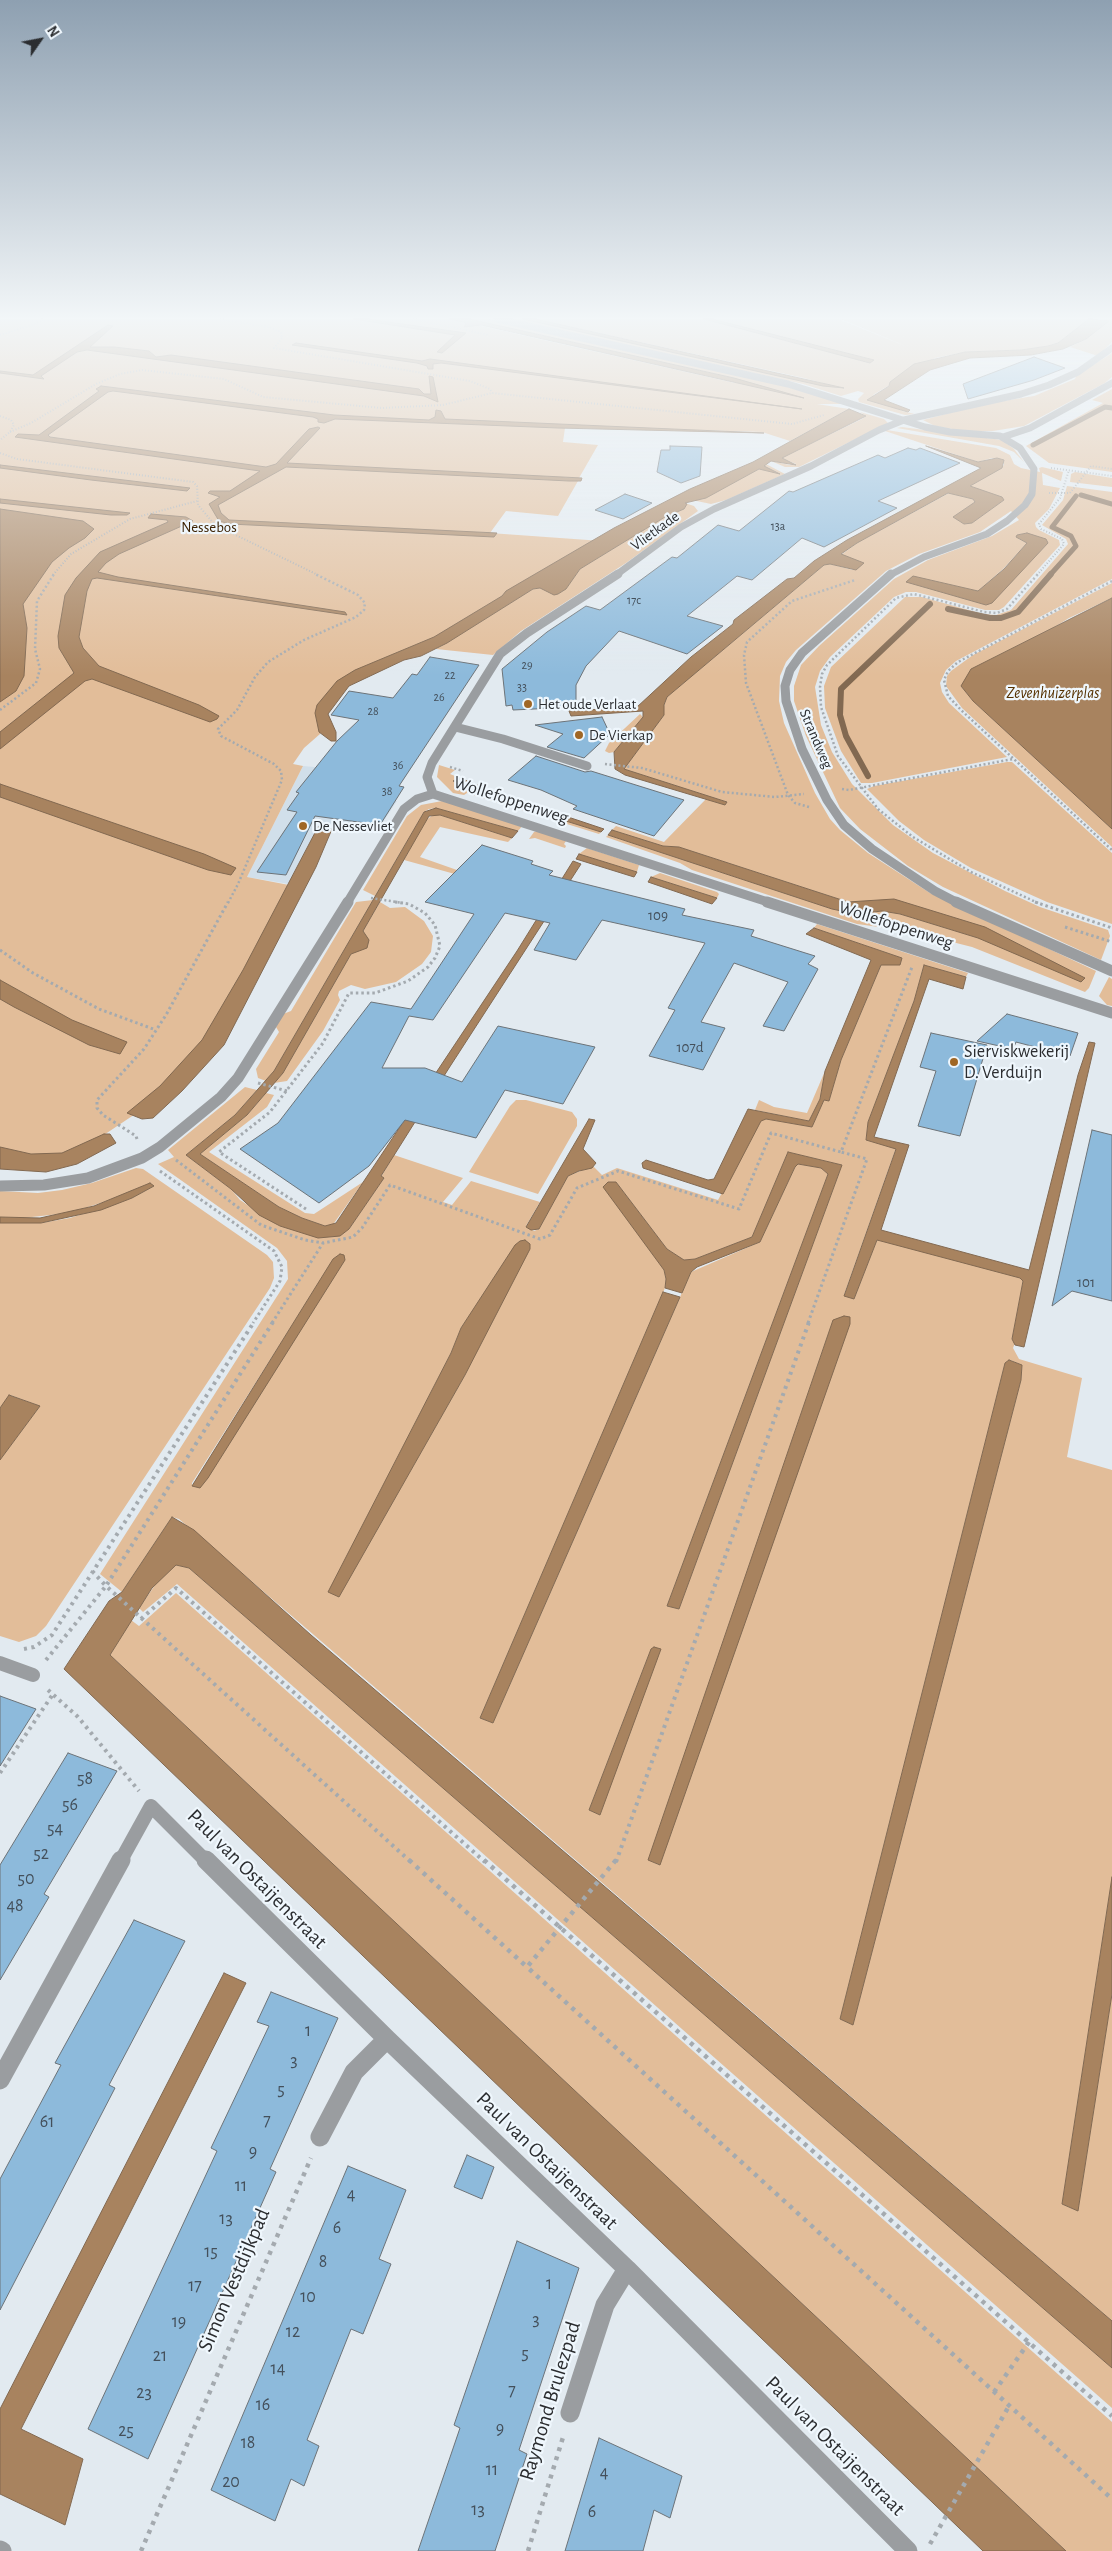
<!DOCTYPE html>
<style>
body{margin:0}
#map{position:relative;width:1112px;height:2551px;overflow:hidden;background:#e2eaf0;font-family:"Alegreya Sans",sans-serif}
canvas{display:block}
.north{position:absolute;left:15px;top:15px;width:50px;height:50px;-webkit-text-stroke:4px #eff7fd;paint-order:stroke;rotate:57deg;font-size:14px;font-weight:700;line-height:20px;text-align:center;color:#2b2d30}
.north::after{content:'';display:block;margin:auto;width:18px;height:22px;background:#2b2d30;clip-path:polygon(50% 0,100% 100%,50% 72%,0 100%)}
</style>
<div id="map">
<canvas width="1112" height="2551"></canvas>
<div class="north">N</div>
</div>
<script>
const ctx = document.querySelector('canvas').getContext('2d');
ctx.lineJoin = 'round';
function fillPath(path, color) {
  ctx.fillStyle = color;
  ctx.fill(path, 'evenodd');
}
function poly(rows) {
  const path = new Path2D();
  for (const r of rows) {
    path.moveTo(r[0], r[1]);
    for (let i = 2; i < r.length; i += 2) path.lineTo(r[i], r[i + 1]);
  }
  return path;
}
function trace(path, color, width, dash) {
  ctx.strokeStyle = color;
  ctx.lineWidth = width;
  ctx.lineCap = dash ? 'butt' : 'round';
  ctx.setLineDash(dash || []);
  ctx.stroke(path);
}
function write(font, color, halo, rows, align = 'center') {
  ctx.font = font + ' "Alegreya Sans",sans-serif';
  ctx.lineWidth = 4.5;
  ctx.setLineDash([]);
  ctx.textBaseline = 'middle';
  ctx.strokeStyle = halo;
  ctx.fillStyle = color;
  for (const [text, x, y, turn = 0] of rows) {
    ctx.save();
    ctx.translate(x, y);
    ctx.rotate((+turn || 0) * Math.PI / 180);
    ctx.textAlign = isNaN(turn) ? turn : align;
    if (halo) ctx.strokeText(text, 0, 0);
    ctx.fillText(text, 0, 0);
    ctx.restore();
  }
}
fillPath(poly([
 [303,766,347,770,347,792,397,801,377,831,334,825,332,829,318,827,289,884,247,877]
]), '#d1dfea');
fillPath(poly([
 [0,319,450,319,735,383,734,378,469,319,488,319,781,384,848,404,817,404,849,409,790,441,762,432,558,426,557,428,565,428,563,442,598,445,579,478,526,476,524,478,578,481,558,516,506,511,490,533,602,541,457,630,374,665,327,697,320,734,304,748,293,764,303,766,247,877,289,885,189,1078,65,1161,0,1161],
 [509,319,523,319,840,388,804,378,535,319,704,319,870,363,873,360,712,319,838,319,908,347,841,319,1089,319,1058,343,1048,346,1021,350,965,352,935,358,873,395,902,411,915,414,905,415,859,402,858,399,864,393,858,391,841,396,803,384],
 [1109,319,1112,319,1112,342,1098,356,1070,347,1086,339],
 [1112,353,1112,377,1105,383,1024,426,993,431,963,431,935,426,923,420,984,404,1034,396,1075,379,1076,376],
 [1112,389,1112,472,1049,463,1026,446,1103,403,1092,400],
 [860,412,884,419,888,423,799,467,785,467,771,461,790,465,796,464,781,458,862,419,866,416],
 [902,427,1002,440,1014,449,1024,462,1014,452,999,446,897,428],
 [887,430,996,448,1010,455,1014,464,1021,468,1040,472,1039,468,1042,467,1063,472,1061,481,1042,473,1043,485,1060,488,1049,509,1035,523,1036,527,1039,530,1059,540,1060,545,1004,607,999,610,985,610,916,592,906,592,894,597,830,657,820,671,815,687,821,725,832,752,852,784,893,825,933,853,1005,891,1040,907,1108,930,1110,936,1101,960,943,887,908,866,860,829,840,808,806,736,794,701,794,686,801,665,819,646,894,579,928,560,992,536,1019,520,1011,511,980,532,919,554,886,571,796,650,786,662,780,676,779,701,784,723,815,793,830,819,840,830,868,853,930,893,1096,971,1089,988,1085,992,972,947,909,931,857,924,692,870,680,863,606,837,608,835,832,909,856,914,882,911,900,914,978,938,894,900,848,902,679,847,663,846,612,830,616,826,664,842,706,799,725,805,727,802,624,769,664,715,664,706,667,697,824,565,830,564,853,570,863,564,841,555,857,543,949,493,973,499,975,502,954,517,964,524,972,523,1004,500,970,486,1004,465,1004,460,992,458,978,462,885,431],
 [1027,533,1048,543,986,605,907,582,925,579,978,591,1003,569,1027,543,1019,539,1017,535],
 [766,464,785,474,726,500,711,504,692,500,696,500,759,469,779,473,763,466],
 [1075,472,1112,478,1112,487,1070,482,1071,474],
 [1067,486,1112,492,1112,579,956,661,946,670,940,683,942,692,949,703,1007,757,872,783,861,783,841,751,825,708,824,686,831,667,905,597,922,597,983,614,996,615,1011,610,1068,544,1066,539,1042,525,1063,500],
 [685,503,694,506,698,511,626,563,521,631,493,655,436,649,533,589,540,588,558,594,566,589,580,569,665,517,684,509],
 [1112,583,1112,598,1069,618,961,686,973,701,1112,829,1112,847,962,708,946,686,947,676,951,671,973,655],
 [640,714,643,717,614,752,609,753,605,751,609,743],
 [1007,762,1012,762,1112,853,1112,924,1047,902,971,868,924,840,899,821,867,789,874,786],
 [439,765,455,770,450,774,460,778,453,781,461,787,601,832,599,834,467,793,464,795,453,793,437,777],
 [442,801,523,825,518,831,436,808,429,809,424,812,375,896,363,890,407,816,421,805],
 [433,815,440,815,512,838,508,842,440,827,420,857,474,876,473,879,404,860,426,820],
 [538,831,566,841,564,844,566,846,565,848,535,838,529,839,534,832],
 [587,848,639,865,637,872,579,854],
 [660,873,717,892,719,894,717,898,651,877],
 [373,900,274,1071,266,1081,258,1078,256,1069,279,1032,276,1027,283,1014,291,1011,356,902],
 [380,902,390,908,405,907,424,921,433,936,431,952,422,964,396,982,365,989,351,985,339,991,338,995,340,1000,323,1031,287,1081,274,1083,283,1073,351,954,368,940,363,931],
 [817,924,968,973,966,977,924,965,914,1001,868,1122,866,1140,896,1148,844,1295,854,1299,877,1240,889,1241,1021,1278,1023,1281,1012,1339,1015,1343,1013,1348,1019,1359,1082,1378,1067,1457,1112,1470,1112,1877,1062,2204,1078,2211,1112,1994,1112,2321,179,1519,172,1517,122,1592,100,1574,288,1279,287,1261,277,1248,158,1164,174,1157,168,1150,245,1087,257,1090,235,1115,186,1155,231,1189,240,1200,280,1226,349,1229,382,1181,384,1178,381,1177,394,1155,463,1178,443,1202,452,1205,471,1181,540,1202,526,1226,534,1231,539,1229,568,1176,593,1166,602,1175,617,1168,718,1200,761,1120,766,1119,812,1127,824,1100,829,1101,841,1060,881,965,900,965,902,958,814,928],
 [788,1152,842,1165,679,1609,667,1606,828,1174,821,1168,798,1164,795,1167,760,1242,691,1272,493,1723,480,1718,665,1288,666,1279,664,1270,616,1182,667,1249,684,1260,695,1259,752,1237],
 [336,1256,192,1486,192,1483],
 [486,1292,465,1375,339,1596,329,1592,451,1353,461,1328],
 [833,1320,659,1865,649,1860],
 [1010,1360,1022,1365,1021,1380,853,2025,840,2019,1005,1363],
 [651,1649,600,1815,589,1810],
 [1109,977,1112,979,1112,1006,1107,1005,1099,996],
 [859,990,825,1071,820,1099,809,1121,755,1110,759,1100,774,1107,807,1113,825,1071],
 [266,1093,274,1095,267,1107,209,1152,305,1213,314,1214,363,1182,332,1226,325,1226,302,1218,279,1207,200,1154,247,1115],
 [516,1100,526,1100,572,1112,577,1119,577,1126,538,1194,469,1172,510,1106],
 [136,1168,143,1169,267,1255,273,1262,274,1278,270,1288,46,1626,36,1636,19,1642,0,1636,0,1460,40,1406,10,1395,0,1408,0,1223,41,1223,70,1218,132,1198,154,1186,69,1213,13,1219,0,1217,0,1191,38,1193,62,1190,92,1183],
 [176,1565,189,1568,1112,2368,1112,2408,177,1584,143,1612,139,1608,160,1578],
 [176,1593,1112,2422,1112,2551,1066,2551,110,1655,131,1620,139,1626]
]), '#e2bd99');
const water = poly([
 [354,319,367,319,466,333,442,353,437,352,455,335,354,319],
 [450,319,469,319,734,378,804,398,481,325,464,327,466,324,464,322,450,319],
 [523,319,535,319,844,388,823,386,523,319],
 [704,319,712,319,874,360,870,363,704,319],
 [1089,319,1109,321,1086,339,1063,349,1031,355,970,358,930,370,884,400,910,410,908,412,867,400,889,386,890,382,914,364,965,352,1021,350,1048,346,1058,343,1089,319],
 [108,325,113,326,90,347,114,347,149,351,156,357,171,355,419,389,424,394,431,394,429,376,433,377,438,402,424,396,87,350,77,352,41,376,44,379,0,373,0,371,33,375,108,325],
 [296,343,422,361,430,359,802,409,441,363,433,364,433,369,428,369,427,366,417,363,292,345,296,343],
 [101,386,334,415,429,420,435,417,436,410,441,411,445,419,764,433,558,428,335,419,324,423,318,422,318,419,313,417,113,391,108,392,48,435,50,437,266,467,276,464,309,429,318,427,320,428,287,463,582,478,581,481,569,481,286,467,218,505,221,513,229,520,497,533,494,537,230,524,219,521,209,504,220,497,208,493,210,491,230,491,260,471,15,437,18,434,39,435,99,391,96,389,101,386],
 [849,409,866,416,782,458,796,465,771,461,764,466,780,474,759,469,706,498,685,503,687,504,684,509,665,517,580,569,566,589,558,594,554,595,540,588,533,589,447,643,421,656,404,660,349,686,328,714,336,732,336,741,331,741,319,732,315,713,317,705,337,681,355,670,434,637,502,596,506,591,614,528,690,489,753,462,849,409],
 [926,446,978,462,997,458,1004,460,1002,468,970,486,1002,497,1004,500,972,523,964,524,953,517,975,502,973,499,948,493,857,543,841,554,864,563,856,570,830,564,824,565,667,697,664,705,664,715,624,769,727,802,725,805,625,775,615,769,614,752,643,717,643,711,571,716,569,711,637,707,691,657,733,624,734,620,787,579,794,578,814,561,847,540,981,468,926,446],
 [0,465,190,488,187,491,91,480,0,468,0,465],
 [0,499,130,513,127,515,111,515,0,503,0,499],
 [0,509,83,521,94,529,85,538,69,548,52,562,23,604,27,628,24,676,16,691,0,702,0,509],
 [151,514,186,517,193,521,119,554,106,563,98,572,118,577,345,612,347,615,97,578,92,579,87,591,79,637,83,648,99,666,199,705,219,716,217,719,210,722,92,679,85,681,0,749,0,732,74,673,59,648,58,636,65,595,76,578,100,552,168,522,167,520,148,518,151,514],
 [1027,533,1046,539,1048,543,992,603,986,605,906,582,913,576,978,591,1004,569,1027,543,1016,537,1017,535,1027,533],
 [1112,598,1112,829,973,701,961,686,971,669,1112,598],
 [460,778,499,794,604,829,601,832,496,799,453,781,460,778],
 [0,784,204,854,236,868,231,875,208,870,0,797,0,784],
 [436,808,518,831,512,838,440,815,429,816,363,931,369,940,367,948,351,954,283,1073,247,1115,200,1154,279,1207,302,1218,325,1226,336,1223,517,951,573,861,581,864,449,1068,381,1176,384,1178,349,1229,340,1236,318,1238,280,1226,259,1215,231,1189,186,1155,235,1115,274,1071,424,812,436,808],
 [318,827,332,829,316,867,224,1045,182,1091,153,1118,142,1119,127,1113,160,1086,202,1040,243,970,318,827],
 [612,830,663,846,679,847,848,902,894,899,985,927,1085,978,1081,982,978,938,900,914,882,911,856,914,832,909,608,835,612,830],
 [579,854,637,872,634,877,576,859,579,854],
 [651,877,717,898,712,904,648,882,651,877],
 [814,928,902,958,900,965,881,965,841,1060,829,1101,824,1100,812,1127,766,1119,761,1121,723,1194,643,1168,642,1163,646,1160,708,1180,714,1179,748,1109,809,1121,820,1099,825,1071,871,960,806,934,814,928],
 [924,965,966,977,963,989,929,979,874,1137,909,1145,881,1230,1029,1270,1078,1075,1089,1042,1095,1043,1024,1347,1015,1345,1012,1339,1023,1281,1020,1278,877,1240,854,1299,844,1296,896,1149,866,1140,868,1122,914,1001,924,965],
 [0,980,72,1020,127,1042,120,1054,89,1045,14,1007,0,999,0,980],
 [589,1119,595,1120,583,1149,596,1163,592,1168,579,1171,568,1176,539,1229,531,1230,526,1227,589,1119],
 [104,1134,110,1134,116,1143,77,1164,46,1172,0,1169,0,1147,31,1154,62,1153,104,1134],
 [788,1152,842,1165,679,1609,667,1606,828,1174,821,1168,798,1164,795,1167,760,1242,697,1267,691,1272,682,1293,665,1288,666,1279,664,1270,603,1187,608,1182,616,1182,667,1249,684,1260,695,1259,752,1237,788,1152],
 [150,1183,154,1186,132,1198,101,1210,41,1223,0,1223,0,1217,40,1218,94,1206,150,1183],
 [525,1240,530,1244,530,1249,465,1375,339,1597,328,1592,451,1353,461,1328,515,1245,520,1241,525,1240],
 [340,1254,344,1255,345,1260,208,1478,200,1488,192,1486,333,1259,340,1254],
 [663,1292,680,1297,493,1723,480,1718,663,1292],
 [844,1316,850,1317,850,1324,660,1865,648,1860,833,1320,844,1316],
 [1009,1360,1022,1365,1021,1380,853,2025,840,2019,1005,1363,1009,1360],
 [9,1395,40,1406,0,1460,0,1408,9,1395],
 [172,1517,194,1530,311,1635,1112,2321,1112,2368,189,1568,176,1565,152,1588,110,1655,1066,2551,983,2551,64,1669,109,1601,122,1592,172,1517],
 [654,1647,661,1649,600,1815,589,1810,651,1649,654,1647],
 [1112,1877,1112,1994,1078,2211,1062,2204,1112,1877],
 [224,1973,246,1983,21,2429,83,2459,65,2525,0,2494,0,2409,224,1973]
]);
fillPath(water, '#a8835f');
trace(water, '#826951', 1);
trace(poly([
 [1033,445,1105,407,1112,408],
 [1081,495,1112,504],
 [1050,575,1076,546,1071,536,1052,527,1076,496]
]), '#826951', 5);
trace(poly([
 [948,609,990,618,1001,618,1018,612,1051,574],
 [868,776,846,736,840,715,841,689,930,604]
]), '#826951', 6);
const building = poly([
 [1034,357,1065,368,1034,380,968,399,963,384,1034,357],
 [670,446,702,447,700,476,681,483,657,472,661,450,670,450,670,446],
 [908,448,916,450,920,448,960,463,878,501,897,508,824,547,802,538,752,580,737,576,687,616,723,626,687,654,619,631,586,666,576,685,576,707,513,710,512,705,506,706,502,669,547,632,586,606,600,610,672,557,677,558,718,525,739,531,789,491,793,492,878,455,885,458,908,448],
 [625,494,652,503,623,519,595,510,625,494],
 [430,657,479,665,399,786,404,787,380,825,315,816,286,875,257,872,297,812,287,810,299,793,296,792,337,741,359,720,331,715,349,691,393,698,412,674,417,675,430,657],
 [602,717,610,734,584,758,547,747,563,734,535,725,602,717],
 [536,756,585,772,591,771,684,800,654,836,573,809,577,806,541,790,508,780,536,756],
 [482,845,533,861,531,864,553,871,549,875,685,909,682,915,754,930,751,936,815,956,808,964,818,969,784,1031,763,1026,788,982,734,963,701,1022,725,1028,703,1070,649,1056,675,1010,668,1008,705,943,602,920,576,960,534,950,550,923,505,913,433,1020,409,1016,382,1068,425,1068,462,1082,498,1026,595,1047,563,1104,505,1090,476,1138,405,1120,369,1166,319,1203,240,1149,278,1123,371,1002,411,1009,474,914,425,902,482,845],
 [1007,1014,1078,1033,1070,1056,1016,1042,1013,1049,977,1041,1007,1014],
 [931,1033,987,1045,960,1136,918,1126,936,1071,920,1067,931,1033],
 [1092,1130,1112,1135,1112,1301,1072,1291,1052,1306,1092,1130],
 [0,1696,36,1709,0,1766,0,1696],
 [68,1753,117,1771,44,1894,49,1897,0,1980,0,1865,68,1753],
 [134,1920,185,1941,109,2085,115,2088,0,2310,0,2179,61,2065,55,2063,134,1920],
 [271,1992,338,2018,270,2169,276,2172,148,2459,88,2429,217,2151,211,2148,269,2026,257,2022,271,1992],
 [467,2155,494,2167,482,2199,454,2187,467,2155],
 [348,2166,406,2190,379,2259,391,2264,363,2334,351,2329,307,2440,319,2446,304,2486,291,2479,275,2521,211,2490,348,2166],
 [517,2241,579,2268,519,2450,527,2454,495,2551,418,2551,460,2428,454,2425,517,2241],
 [599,2438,682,2476,670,2518,654,2510,643,2551,565,2551,599,2438]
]);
fillPath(building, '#8dbadb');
trace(building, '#6c7378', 1);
trace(poly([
 [220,319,269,327,281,332,282,338,274,348,470,381,490,389,492,393],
 [413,319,488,335],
 [0,335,35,324,43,319],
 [0,416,11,420,14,425,10,432,0,440],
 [10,432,31,423,96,384,120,374,142,370,224,379,263,397,382,408,443,405,492,393,792,424,824,415],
 [0,453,17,459,193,482,197,486,198,505,215,525,318,575],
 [1051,468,1112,476],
 [1049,493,1070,493,1091,466,1112,469],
 [53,575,71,554,130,519,197,501],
 [1037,575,1064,544,1062,539,1041,529,1039,524,1060,498,1069,470]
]), '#a4aaaf', 2, [1, 2]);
trace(poly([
 [1112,581,958,662,948,671,944,680,948,696,961,710,1112,850],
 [0,710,36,683,40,669,35,649,37,601,54,574],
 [605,764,642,768,722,792,775,797,804,794],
 [450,767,463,771],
 [842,789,849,790,1013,759],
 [809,807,795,803,788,795,746,683,744,655,747,642,792,601,855,580],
 [371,898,403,903],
 [228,903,238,884,282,780,281,771,274,764,221,736,218,729,237,710,255,677,268,662,304,640,356,617,364,610,365,603,358,595,315,574],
 [1038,903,971,872,913,837,878,809,838,756,821,707,820,687,822,674,827,665,896,598,914,594,984,612,997,613,1007,609,1038,574]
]), '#a4aaaf', 2.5, [2, 2.5]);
trace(poly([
 [1035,902,1112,928],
 [1065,927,1112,942],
 [0,950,33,973,99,1009,156,1030],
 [258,1083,287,1091],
 [137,1139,136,1136,103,1115,97,1108,97,1100,144,1049,166,1015,228,902],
 [176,1160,261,1225,305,1240,323,1243,353,1237,362,1228,390,1185,540,1239,550,1235,577,1188,618,1171,739,1209,771,1133,841,1152],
 [160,1171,274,1251,282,1267,280,1281,253,1323],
 [306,1209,219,1152,270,1112,323,1043,349,993,375,993,408,981,428,967,435,958,440,946,435,925,425,913,409,904,395,902],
 [272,1323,323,1243],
 [808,1323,867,1159,841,1152,912,967]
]), '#a4aaaf', 3, [2.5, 3]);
trace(poly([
 [273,1322,106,1586,411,1862],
 [141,1619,176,1588,485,1862],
 [24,1649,34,1647,52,1635,254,1322],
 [46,1660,106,1586,92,1571],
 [48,1690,78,1717,139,1791],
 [0,1773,53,1694],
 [616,1862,809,1322]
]), '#a4aaaf', 4, [3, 4.5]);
trace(poly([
 [409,1860,527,1967],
 [484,1860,1112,2416],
 [616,1860,527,1967,1112,2499],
 [994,2392,1029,2342],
 [930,2544,1009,2406],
 [141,2551,311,2158],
 [528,2551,564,2434]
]), '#a4aaaf', 4.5, [4, 5.5]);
trace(poly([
 [497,319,788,384,925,427,950,432,1000,436,1020,448,1034,469,1032,494,1025,505,1007,521,987,534,924,557,890,575],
 [1003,437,1030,428,1112,383],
 [616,575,681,527,714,509,811,466,879,430,904,420,1021,394,1049,385,1078,372,1112,348]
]), '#9a9da0', 7);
trace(poly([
 [891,574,802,653,790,670,785,686,786,701,802,749,827,800,844,825,872,849,935,891,958,903],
 [455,727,503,739,587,766],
 [433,794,427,777,432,763,500,654,527,633,618,574],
 [347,903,404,809,417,799,433,794,771,903]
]), '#9a9da0', 9);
trace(poly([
 [767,902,1112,1013],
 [956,902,1112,971],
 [0,1186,44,1185,88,1178,142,1158,160,1147,221,1097,238,1078,348,902]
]), '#9a9da0', 11);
trace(poly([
 [0,1663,33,1675],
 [120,1862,151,1806,207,1862]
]), '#9a9da0', 14);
trace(poly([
 [206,1860,387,2039,627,2269,908,2551],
 [0,2080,121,1860],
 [320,2137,354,2072,387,2039],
 [570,2413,605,2305,627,2269],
 [0,2550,2,2551]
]), '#9a9da0', 19);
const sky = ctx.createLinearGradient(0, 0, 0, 676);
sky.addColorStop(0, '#8ea0b1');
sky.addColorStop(0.47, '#f2f6f8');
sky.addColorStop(1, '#f2f6f800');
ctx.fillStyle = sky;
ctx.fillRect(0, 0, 1112, 676);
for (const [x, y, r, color] of [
 [528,704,5,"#a06725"],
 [579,735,5,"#a06725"],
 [303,826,5,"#a06725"],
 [954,1062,5,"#a06725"]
]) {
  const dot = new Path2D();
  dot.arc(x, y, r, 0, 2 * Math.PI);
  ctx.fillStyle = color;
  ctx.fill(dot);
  trace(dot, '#eff7fd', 2);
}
write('12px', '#44505b', null, [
 ["13a",778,526],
 ["17c",634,600],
 ["29",527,665],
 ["22",450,675],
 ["33",522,687],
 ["26",439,697],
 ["28",373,711],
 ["36",398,765],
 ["38",387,791]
]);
write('15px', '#3d2304', '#eff7fd', [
 ["Nessebos",209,527]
]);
write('15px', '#2b2d30', '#eff7fd', [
 ["Vlietkade",655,531,-36],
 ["Strandweg",816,739,67]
]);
write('15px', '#2b2d30', '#eff7fd', [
 ["Het oude Verlaat",538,704],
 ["De Vierkap",589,735],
 ["De Nessevliet",313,826]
], 'left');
write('15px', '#44505b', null, [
 ["109",658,915],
 ["107d",690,1047],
 ["101",1086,1282]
]);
write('italic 16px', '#563100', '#eff7fd', [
 ["Zevenhuizerplas",1053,693]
]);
write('18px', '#2b2d30', '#eff7fd', [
 ["Wollefoppenweg",511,800,18],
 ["Wollefoppenweg",896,925,18]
]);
write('18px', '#2b2d30', '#eff7fd', [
 ["Sierviskwekerij",964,1052],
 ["D. Verduijn",964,1073]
], 'left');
write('18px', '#44505b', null, [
 ["58",85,1779],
 ["56",70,1805],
 ["54",55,1829],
 ["52",41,1854],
 ["50",26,1879],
 ["48",15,1906],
 ["1",308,2031],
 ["3",294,2061],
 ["5",281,2090],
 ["7",267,2121],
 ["61",47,2122],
 ["9",253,2152],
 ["11",241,2186],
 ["4",351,2195],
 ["13",226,2219],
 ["6",337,2228],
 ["15",211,2252],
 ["8",323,2262],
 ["1",549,2284],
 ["17",195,2286],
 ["10",308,2297],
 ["3",536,2320],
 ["19",179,2322],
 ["12",293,2332],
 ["5",525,2354],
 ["21",160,2356],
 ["14",278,2369],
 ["7",512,2391],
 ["23",144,2393],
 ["16",263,2405],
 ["9",500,2429],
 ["25",126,2431],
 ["18",248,2443],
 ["11",492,2470],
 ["4",604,2473],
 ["20",231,2482],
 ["13",478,2510],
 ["6",592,2512]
]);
write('21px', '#2b2d30', '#eff7fd', [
 ["Paul van Ostaijenstraat",257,1879,45],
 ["Paul van Ostaijenstraat",547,2161,44],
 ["Simon Vestdijkpad",234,2280,-67],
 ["Raymond Brulezpad",550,2401,-73],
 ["Paul van Ostaijenstraat",835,2446,45]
]);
</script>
